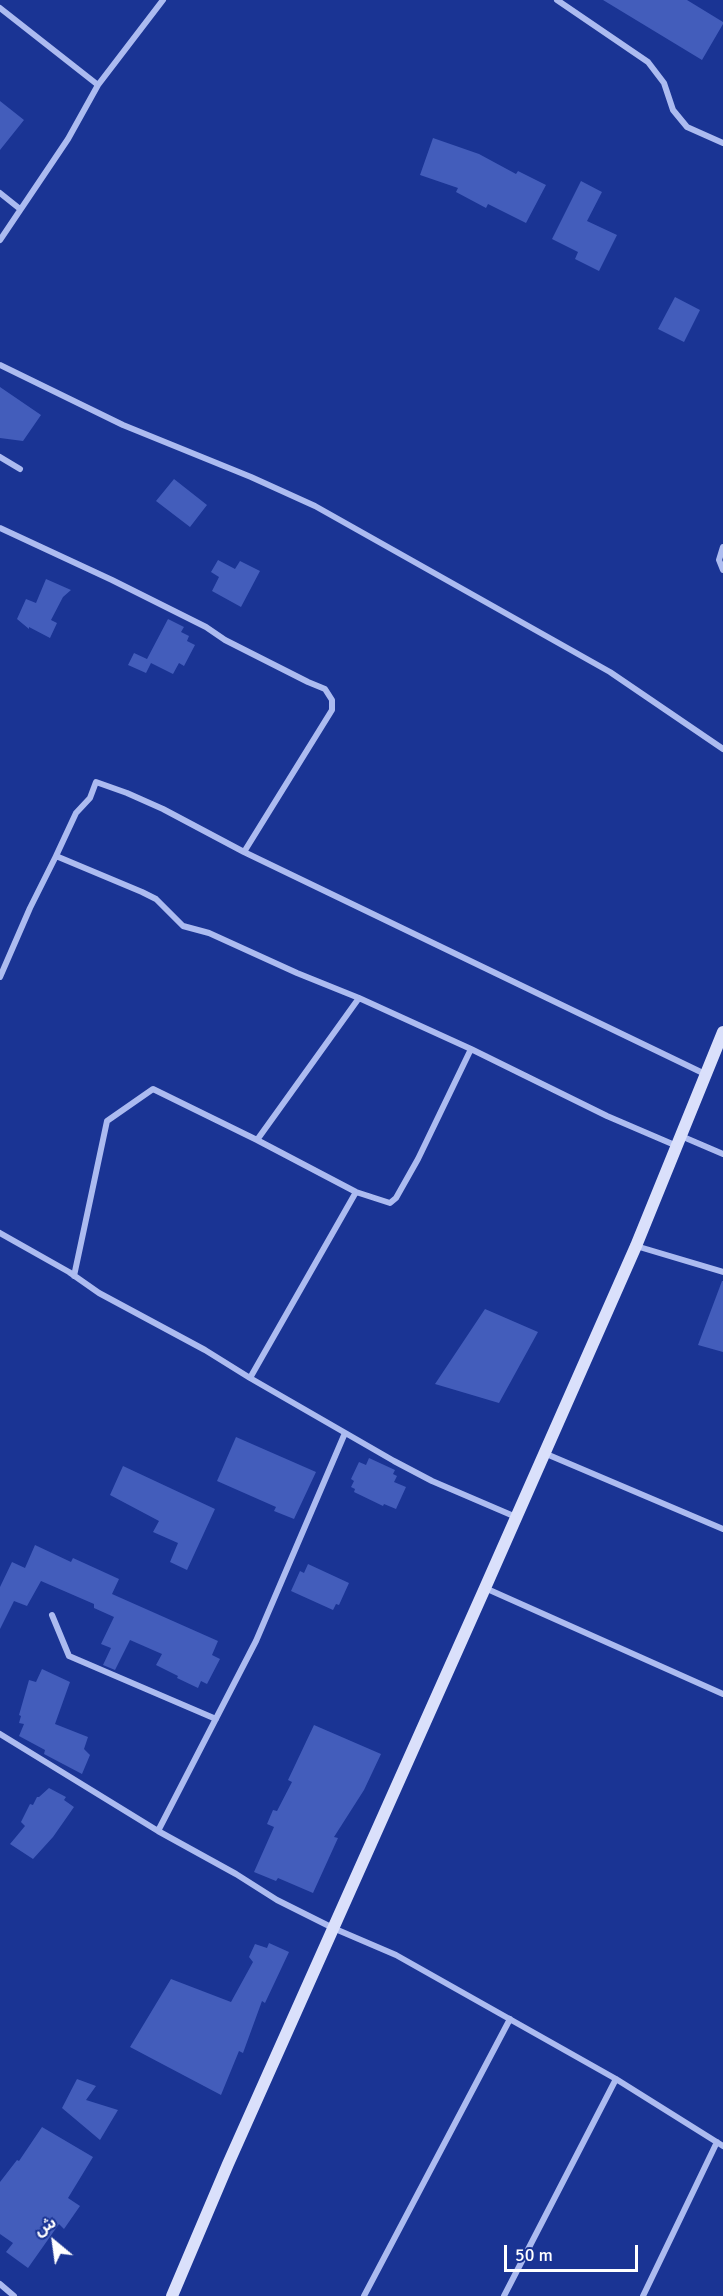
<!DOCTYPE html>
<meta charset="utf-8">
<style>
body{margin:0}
#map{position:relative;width:723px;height:2296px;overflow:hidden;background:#1a3494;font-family:Signika,"Noto Sans Arabic",sans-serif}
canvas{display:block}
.north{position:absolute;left:24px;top:2212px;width:60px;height:60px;-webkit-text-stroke:4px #1a3494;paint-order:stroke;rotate:331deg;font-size:16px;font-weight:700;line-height:24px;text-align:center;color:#fff}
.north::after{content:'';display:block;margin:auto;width:21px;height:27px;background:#fff;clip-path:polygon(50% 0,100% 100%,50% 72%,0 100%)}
.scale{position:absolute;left:504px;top:2245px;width:134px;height:27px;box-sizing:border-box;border:3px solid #fff;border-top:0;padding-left:8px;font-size:18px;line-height:21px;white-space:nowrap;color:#fff;-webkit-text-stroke:4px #1a3494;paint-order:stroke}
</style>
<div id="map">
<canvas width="723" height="2296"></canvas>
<div class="north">ش</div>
<div class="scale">50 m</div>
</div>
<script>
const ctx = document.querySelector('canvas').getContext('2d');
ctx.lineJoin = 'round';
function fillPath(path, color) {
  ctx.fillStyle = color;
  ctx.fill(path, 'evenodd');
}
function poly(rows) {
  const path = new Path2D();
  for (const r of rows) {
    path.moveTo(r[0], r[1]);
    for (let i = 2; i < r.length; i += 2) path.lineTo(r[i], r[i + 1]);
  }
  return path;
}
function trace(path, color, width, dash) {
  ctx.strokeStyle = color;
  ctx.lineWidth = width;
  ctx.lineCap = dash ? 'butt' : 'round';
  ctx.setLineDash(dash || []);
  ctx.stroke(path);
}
fillPath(poly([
 [603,0,687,0,723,22,723,24,702,60],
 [0,101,24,120,0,150],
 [433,138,479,154,516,174,518,171,546,185,526,223,488,204,486,208,456,192,458,188,420,175],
 [581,181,602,192,587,221,617,235,599,271,575,259,578,252,552,239],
 [675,297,700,310,684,342,658,329],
 [0,387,41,415,23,441,0,438],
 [174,479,207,505,190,527,156,501],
 [218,560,235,569,240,561,260,571,241,607,212,591,219,577,211,572],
 [46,579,71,590,63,597,51,620,57,623,50,638,29,627,29,629,17,619,26,599,36,603],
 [168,619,184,627,181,632,189,636,187,641,195,645,184,666,179,663,173,674,151,663,146,673,128,665,134,653,147,659],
 [722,1281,723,1281,723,1352,698,1345],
 [485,1309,538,1332,499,1403,435,1384],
 [236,1437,316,1472,294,1519,274,1511,276,1507,217,1481],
 [369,1458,395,1470,393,1474,397,1476,394,1482,406,1487,396,1509,384,1504,383,1506,354,1492,355,1489,351,1487,354,1481,351,1479,359,1462,366,1465],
 [123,1466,215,1509,187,1570,170,1562,178,1543,153,1532,159,1521,110,1495],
 [35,1545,71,1562,73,1558,119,1579,112,1594,218,1641,212,1655,220,1659,207,1684,201,1681,198,1688,177,1678,178,1676,156,1665,162,1654,130,1640,115,1670,103,1665,111,1648,101,1644,114,1617,94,1608,94,1604,41,1581,27,1606,14,1601,0,1629,0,1587,12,1562,25,1568],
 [308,1564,349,1583,339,1605,336,1604,333,1610,291,1591,300,1571,304,1573],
 [42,1669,70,1682,55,1724,88,1737,84,1749,90,1755,82,1774,44,1754,45,1750,19,1736,24,1724,19,1723,21,1716,19,1715,29,1680,36,1682],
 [314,1725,381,1754,364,1790,334,1837,338,1838,313,1893,278,1878,276,1881,254,1872,274,1827,267,1824,273,1810,277,1811,292,1782,288,1780],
 [49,1788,66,1797,64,1800,74,1807,53,1837,33,1859,10,1844,25,1826,21,1822,30,1804,33,1805,37,1797,39,1797],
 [269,1943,289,1952,265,2003,262,2001,243,2053,239,2051,221,2095,130,2047,171,1979,231,2002,253,1962,249,1957,255,1944,267,1948],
 [77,2079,96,2086,86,2100,118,2110,100,2140,62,2108],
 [42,2127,93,2157,68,2198,80,2206,64,2229,59,2224,28,2268,6,2252,13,2243,0,2234,0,2182,17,2160,19,2161]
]), '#435dbb');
trace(poly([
 [557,0,648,62,664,83,673,110,687,127,723,143],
 [0,8,98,85],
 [0,193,20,209],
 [0,240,68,139,98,85,163,0],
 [0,365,123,425,251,477,315,506,610,672,723,749],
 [0,457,20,469],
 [0,528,112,580,206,627,225,640,308,682,325,689,332,700,332,710,244,852],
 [723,547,719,560,723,570],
 [56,856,76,813,90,798,96,782,127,793,163,809,244,852,705,1074],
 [0,977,30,908,56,856,142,892,156,899,183,926,209,933,297,973,359,998,471,1049,607,1116,677,1146],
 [681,1136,723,1154],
 [257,1140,359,998],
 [0,1233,69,1272,99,1293,205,1350,250,1378,394,1461,432,1481,516,1517],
 [636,1246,723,1272],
 [74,1276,107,1121,153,1089,257,1140,356,1192,390,1203,396,1198,418,1159,471,1049],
 [250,1378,356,1192],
 [544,1453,723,1529],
 [485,1588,723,1694],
 [52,1615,69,1656,216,1719],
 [0,1734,158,1831,236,1874,277,1900,333,1928,396,1955,616,2079,723,2146],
 [158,1831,256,1641,345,1433],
 [0,2284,14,2296],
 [364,2296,510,2019],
 [504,2296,616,2079],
 [643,2296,717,2142]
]), '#acbbf0', 6);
trace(poly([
 [172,2296,228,2164,485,1588,636,1246,723,1032]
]), '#dae0fb', 12);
</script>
